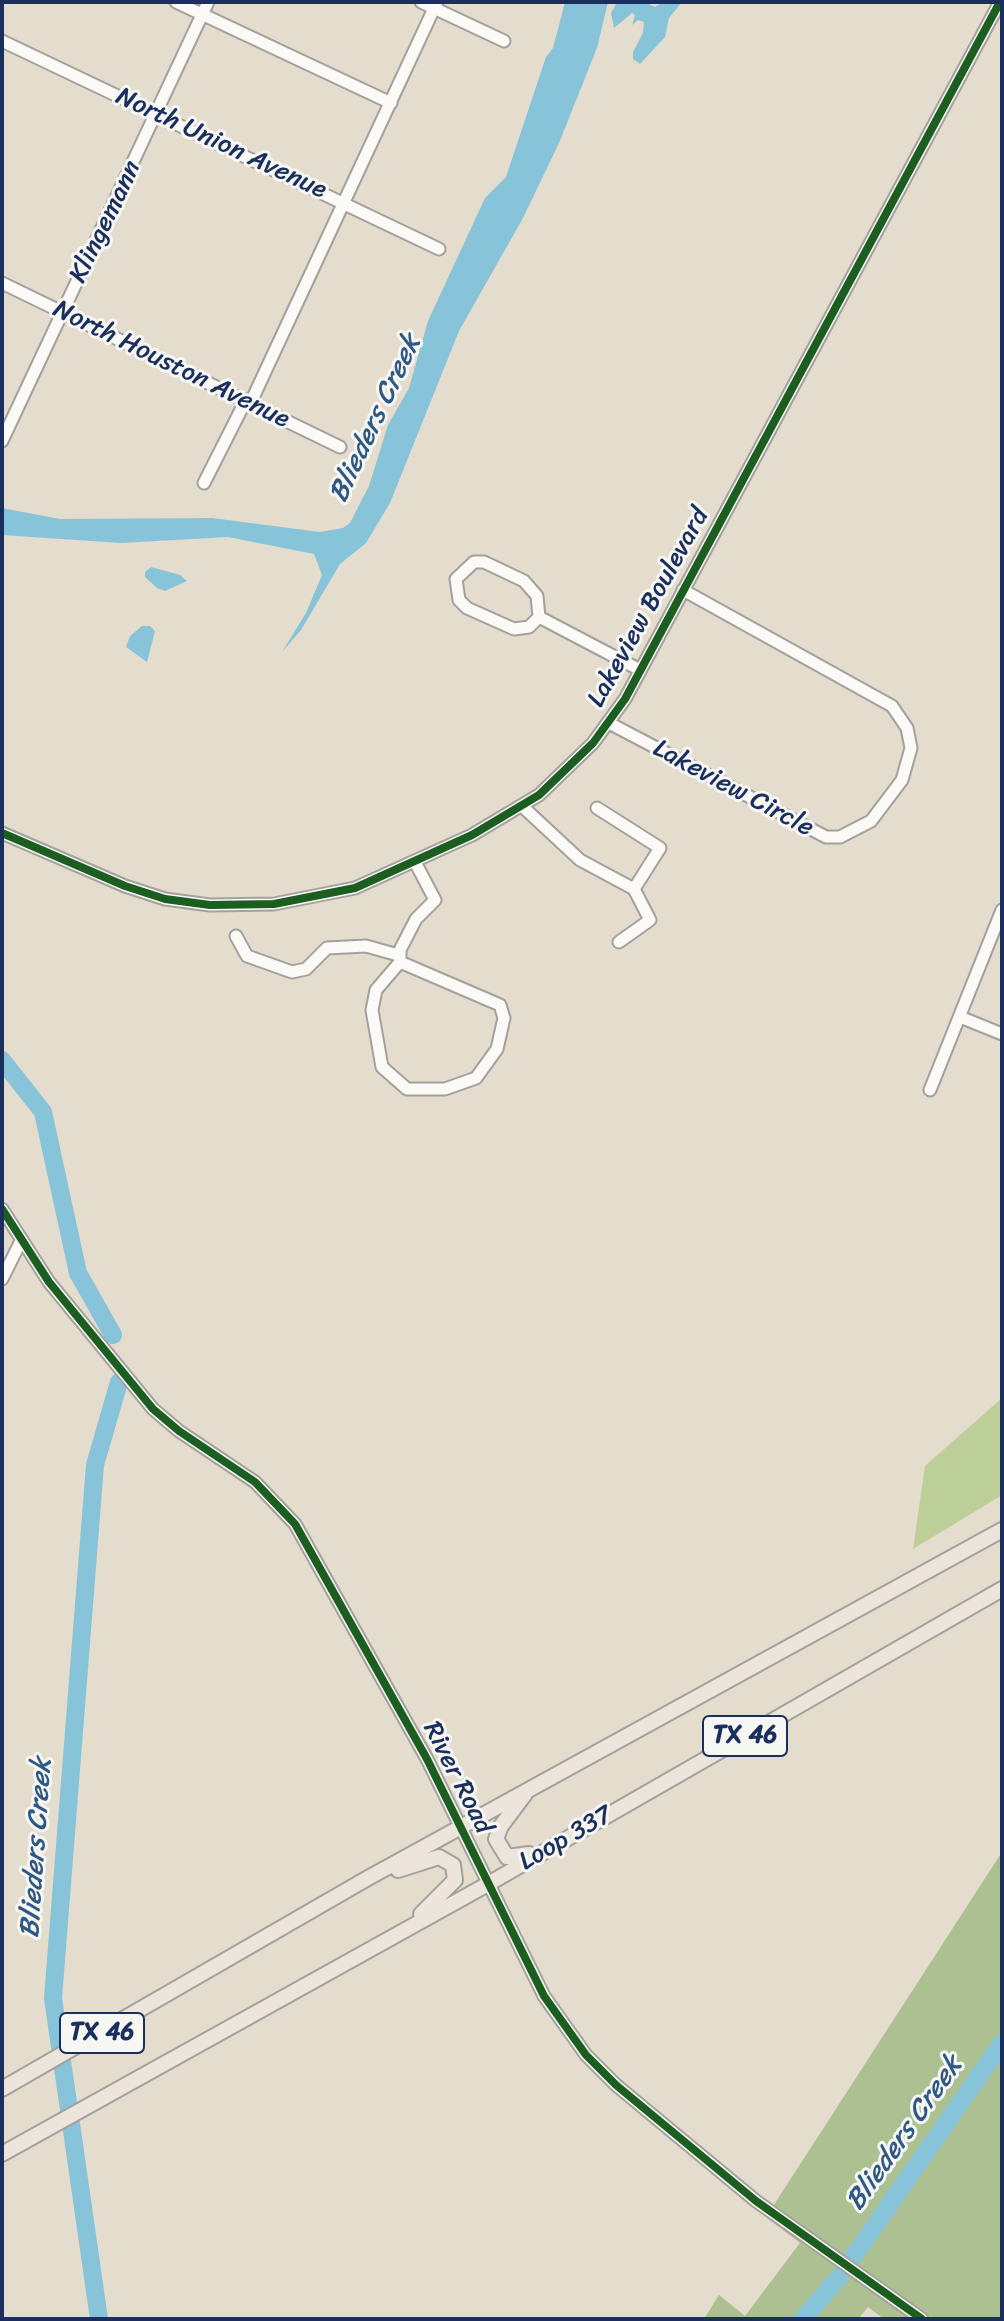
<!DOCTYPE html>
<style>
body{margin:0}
#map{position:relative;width:1004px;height:2321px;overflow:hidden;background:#e4dccc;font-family:Sriracha,sans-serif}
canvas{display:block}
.frame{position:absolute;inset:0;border:4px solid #1b2f5e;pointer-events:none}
</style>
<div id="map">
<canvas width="1004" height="2321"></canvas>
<div class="frame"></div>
</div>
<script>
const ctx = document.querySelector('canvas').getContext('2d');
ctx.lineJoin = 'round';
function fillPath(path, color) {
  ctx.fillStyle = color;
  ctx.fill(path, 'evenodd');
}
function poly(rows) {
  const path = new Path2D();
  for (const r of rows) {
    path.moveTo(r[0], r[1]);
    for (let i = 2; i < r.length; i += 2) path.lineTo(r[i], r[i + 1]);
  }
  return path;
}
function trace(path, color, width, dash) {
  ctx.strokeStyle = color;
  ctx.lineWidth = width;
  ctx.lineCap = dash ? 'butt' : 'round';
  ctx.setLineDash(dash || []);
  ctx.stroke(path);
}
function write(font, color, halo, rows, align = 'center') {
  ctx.font = font + ' Sriracha,sans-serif';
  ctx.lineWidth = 6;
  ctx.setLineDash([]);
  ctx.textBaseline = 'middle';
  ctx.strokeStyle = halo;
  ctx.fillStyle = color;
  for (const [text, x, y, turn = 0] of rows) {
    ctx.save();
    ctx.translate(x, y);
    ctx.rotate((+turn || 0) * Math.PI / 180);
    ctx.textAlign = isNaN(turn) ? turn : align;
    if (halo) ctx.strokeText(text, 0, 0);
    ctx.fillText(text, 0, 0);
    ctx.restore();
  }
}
fillPath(poly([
 [1002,1398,1002,1495,913,1549,925,1466]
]), '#bdcf99');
fillPath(poly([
 [1002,1852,1002,2319,884,2319,868,2307,858,2319,704,2319,719,2295,745,2316,800,2243,766,2217]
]), '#acc092');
fillPath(poly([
 [565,2,608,2,597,48,559,143,523,218,459,331,390,503,366,543,340,564,301,630,282,652,306,613,322,575,314,554,228,537,121,543,2,535,2,508,60,519,212,518,320,532,343,528,350,523,369,486,388,425,409,388,428,321,485,198,506,177,546,57,553,48],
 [617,2,644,2,655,7,663,2,682,2,669,18,665,37,640,64,633,59,633,52,643,33,644,22,638,20,632,25,635,15,632,13,614,28,611,13],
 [151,567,180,575,187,581,165,591,157,588,145,577,145,572],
 [142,626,150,626,155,631,147,662,126,647,130,636]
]), '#88c4d9');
trace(poly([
 [2,1060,43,1112,78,1273,113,1335],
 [853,2257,1002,2043],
 [99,2319,53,1998,95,1465,119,1382],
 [803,2319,839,2277]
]), '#88c4d9', 18);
const minor = poly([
 [176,2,391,103],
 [421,2,504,41],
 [2,41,439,249],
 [2,283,340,447],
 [251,402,437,2],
 [2,441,208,2],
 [204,483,246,400],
 [539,617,529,627,514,629,467,608,459,600,456,579,474,562,484,562,524,581,537,596,539,617,640,670],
 [609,723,826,837,840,837,871,821,902,780,911,748,907,728,892,706,683,590],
 [523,807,580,860,634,889,650,920,619,942],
 [597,808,660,848,634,889],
 [2,833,125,886,165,899,210,905,274,904,355,888,472,835,539,795,593,743,625,699,1000,2],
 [236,936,247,956,292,972,306,969,327,948,366,946,398,955],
 [400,962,376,990,372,1010,382,1067,407,1089,445,1089,476,1078,497,1049,504,1018,500,1005,400,962,400,950,416,919,435,900,415,862],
 [960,1017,1002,1034],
 [930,1090,1002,910],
 [2,1209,49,1282,153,1409,179,1431,255,1482,295,1524,427,1759,544,1996,586,2055,616,2085,756,2201,922,2319],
 [2,1279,21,1241]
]);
const major = poly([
 [525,1794,501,1826,496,1839,507,1857,529,1854],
 [398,1870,439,1857,453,1865,455,1880,421,1914],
 [2,2089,368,1878,1002,1530],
 [2,2154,488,1884,1002,1589]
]);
trace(minor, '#a3a19e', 15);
trace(major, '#a3a19e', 18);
trace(minor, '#fbfaf7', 11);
trace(major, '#ede4dc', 14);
trace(poly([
 [2,833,125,886,165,899,210,905,274,904,355,888,472,835,539,795,593,743,625,699,1000,2],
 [2,1209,49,1282,153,1409,179,1431,255,1482,295,1524,427,1759,544,1996,586,2055,616,2085,756,2201,922,2319]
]), '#1b5e20', 8);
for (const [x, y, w] of [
 [745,1736,84],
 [102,2033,84]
]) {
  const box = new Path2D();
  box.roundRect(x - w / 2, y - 20, w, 40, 6);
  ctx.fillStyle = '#f6f6f2';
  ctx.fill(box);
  trace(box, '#1b2f5e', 2);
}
write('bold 24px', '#1b2f5e', null, [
 ["TX 46",745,1736],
 ["TX 46",102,2033]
]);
write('26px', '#1b2f5e', '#f6f6f2', [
 ["North Union Avenue",221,144,25],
 ["Klingemann",106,222,-64],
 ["North Houston Avenue",171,365,26],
 ["Lakeview Boulevard",649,608,-61],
 ["Lakeview Circle",733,789,28],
 ["River Road",457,1778,63],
 ["Loop 337",566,1839,-30]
]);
write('italic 28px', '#305884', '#f6f6f2', [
 ["Blieders Creek",376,419,-65],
 ["Blieders Creek",37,1848,-86],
 ["Blieders Creek",905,2134,-55]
]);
</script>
